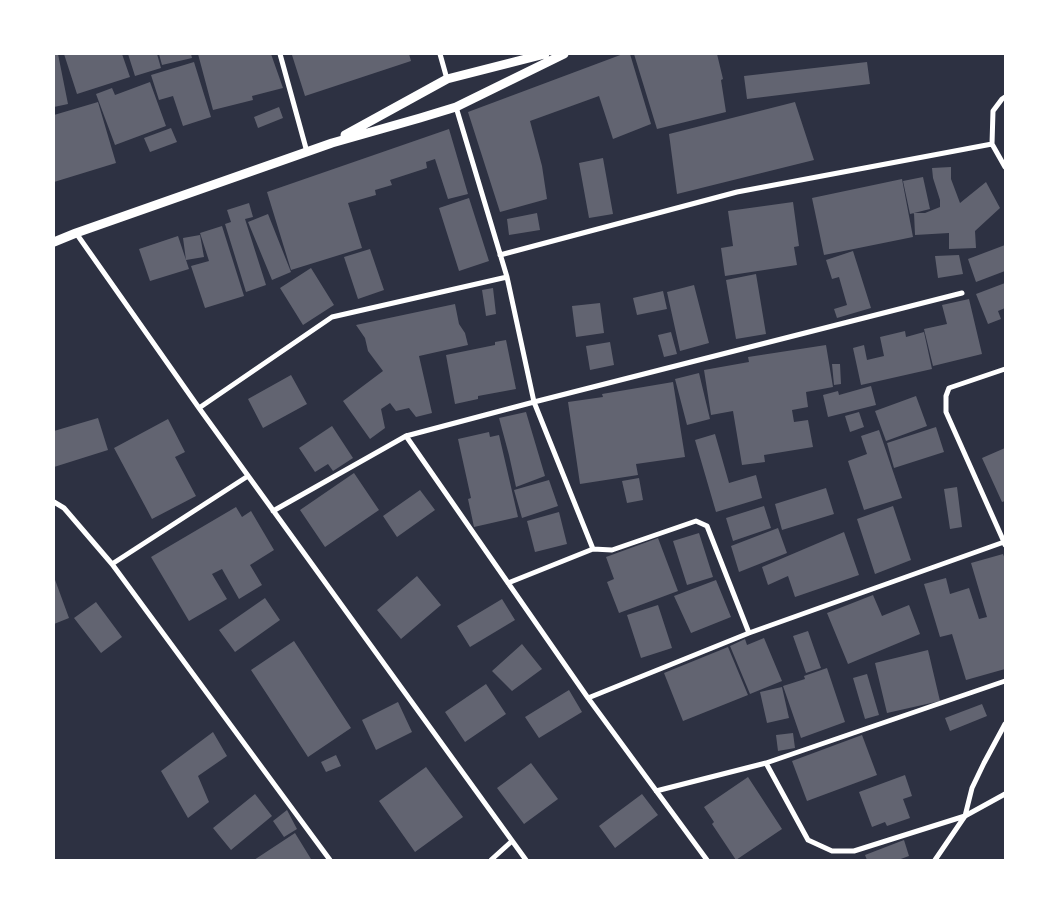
<!DOCTYPE html>
<style>
body{margin:0}
#map{position:relative;width:1059px;height:914px;overflow:hidden;background:#2d3142;font-family:Barlow,sans-serif}
canvas{display:block}
.frame{position:absolute;inset:0;border:55px solid #fff;pointer-events:none}
</style>
<div id="map">
<canvas width="1059" height="914"></canvas>
<div class="frame"></div>
</div>
<script>
const ctx = document.querySelector('canvas').getContext('2d');
ctx.lineJoin = 'round';
function fillPath(path, color) {
  ctx.fillStyle = color;
  ctx.fill(path, 'evenodd');
}
function poly(rows) {
  const path = new Path2D();
  for (const r of rows) {
    path.moveTo(r[0], r[1]);
    for (let i = 2; i < r.length; i += 2) path.lineTo(r[i], r[i + 1]);
  }
  return path;
}
function trace(path, color, width, dash) {
  ctx.strokeStyle = color;
  ctx.lineWidth = width;
  ctx.lineCap = dash ? 'butt' : 'round';
  ctx.setLineDash(dash || []);
  ctx.stroke(path);
}
fillPath(poly([
 [54,54,58,54,68,104,54,107],
 [64,54,122,54,130,77,77,94],
 [128,54,157,54,161,68,135,76],
 [159,54,191,54,192,58,162,65],
 [198,54,271,54,283,88,252,96,253,100,213,110],
 [297,54,409,54,411,61,305,96,292,55],
 [623,54,630,54,651,124,613,139,599,96,530,121,542,166,547,199,500,212,468,112],
 [634,54,717,54,723,79,721,80,726,112,657,129],
 [194,62,211,117,183,126,173,96,159,100,151,75],
 [867,62,870,84,747,99,744,76],
 [150,82,166,126,115,145,96,94,112,88,115,95],
 [98,102,116,163,54,182,54,115],
 [795,102,814,160,677,194,669,134],
 [279,107,283,118,258,128,254,117],
 [171,128,177,142,150,152,144,138],
 [449,129,468,194,448,199,435,159,426,162,427,168,390,180,392,185,375,190,376,195,348,203,362,248,291,270,267,192],
 [603,158,613,214,589,218,579,163],
 [951,167,951,179,960,203,986,182,1000,208,975,231,976,248,949,249,949,233,915,235,914,213,925,213,940,207,940,200,933,178,932,168],
 [923,177,930,209,910,214,903,181],
 [902,179,913,237,824,255,812,198],
 [469,198,489,261,459,271,439,208],
 [793,202,799,246,794,247,797,265,725,276,721,248,733,246,728,211],
 [249,203,253,217,245,219,266,285,246,292,225,224,231,222,227,210],
 [537,213,540,230,509,235,507,219],
 [268,214,291,272,272,280,248,222],
 [222,226,244,296,205,308,191,266,209,261,200,233],
 [200,235,204,257,186,260,183,238],
 [178,236,189,269,150,281,139,249],
 [1005,245,1005,271,976,282,968,259],
 [370,249,384,290,358,299,344,257],
 [853,251,871,308,837,318,834,309,847,305,839,277,832,279,826,260],
 [959,255,963,274,938,278,935,256],
 [311,268,334,305,303,325,280,288],
 [756,274,766,334,736,339,726,280],
 [1005,283,1005,308,998,311,1001,319,988,324,976,294],
 [694,285,709,343,680,351,667,292],
 [493,288,496,314,486,316,482,290],
 [663,291,667,309,637,315,633,298],
 [969,299,982,354,933,366,924,329,947,324,942,305],
 [600,303,604,333,576,337,572,306],
 [455,304,459,324,465,333,468,345,419,356,432,413,416,417,409,408,396,411,390,403,381,409,385,428,370,439,343,401,383,371,368,351,365,338,356,325],
 [905,331,906,337,924,332,932,369,861,385,853,348,864,345,867,360,884,356,880,337],
 [671,332,677,354,664,357,658,335],
 [506,340,516,389,478,396,478,399,455,404,446,355,495,345,495,342],
 [610,342,614,365,590,370,586,346],
 [826,345,833,387,806,392,808,407,792,410,794,422,808,420,813,447,764,455,765,462,742,465,733,411,711,415,704,370,749,362,748,357],
 [832,364,840,364,841,384,834,385],
 [699,373,710,419,687,425,675,379],
 [291,375,307,404,263,428,248,399],
 [673,382,685,457,636,464,638,475,580,484,568,402,603,397,602,394],
 [871,386,876,405,828,417,823,395,838,391,839,395],
 [916,396,927,426,886,441,875,411],
 [526,412,545,476,516,487,509,455,499,418],
 [859,412,864,427,850,432,845,416],
 [98,418,108,450,54,467,54,431],
 [168,419,185,452,175,457,196,496,152,519,114,448],
 [332,426,353,458,333,471,328,464,315,472,299,448],
 [936,427,944,452,894,468,887,443],
 [879,430,902,498,864,510,848,461,867,454,861,436],
 [489,432,490,437,499,435,518,517,474,527,468,499,471,498,458,439],
 [715,434,729,483,756,475,762,498,716,512,695,440],
 [1005,448,1005,501,1002,502,982,458],
 [354,473,379,510,325,547,300,510],
 [639,478,643,500,627,503,622,481],
 [549,480,558,506,522,518,514,490],
 [957,487,962,527,950,529,944,489],
 [826,488,834,514,782,530,775,504],
 [420,490,435,510,397,537,383,516],
 [764,506,771,528,733,541,726,518],
 [893,506,911,560,875,574,857,519],
 [236,507,242,517,251,511,274,550,250,565,262,585,239,599,222,569,212,574,227,599,189,621,151,557],
 [559,512,567,544,535,552,527,521],
 [778,528,787,553,739,572,731,546],
 [844,532,859,575,795,597,788,576,768,585,762,567],
 [699,533,713,577,687,585,673,541],
 [658,538,678,591,619,613,607,582,614,579,606,557],
 [1003,554,1005,559,1005,669,966,680,952,634,940,637,924,584,946,578,950,594,969,588,979,619,987,617,971,563],
 [417,576,441,605,401,639,377,610],
 [54,577,69,618,54,624],
 [716,580,731,617,691,633,674,596],
 [873,595,882,616,909,605,920,634,848,664,827,613],
 [265,598,280,620,235,652,219,630],
 [502,599,515,620,470,647,457,626],
 [96,602,122,637,101,653,74,618],
 [658,605,672,648,641,658,627,615],
 [808,631,821,668,806,673,793,636],
 [764,638,782,681,750,694,730,646,745,639,747,645],
 [294,641,351,728,308,757,251,670],
 [522,644,542,669,512,691,492,671],
 [728,647,748,695,683,721,664,673],
 [928,650,940,701,887,713,875,663],
 [827,668,845,722,801,738,783,686,805,679,804,676],
 [867,674,879,715,865,719,853,678],
 [486,684,506,714,465,742,445,712],
 [782,687,789,718,767,723,760,692],
 [569,690,582,712,539,738,525,717],
 [398,702,412,732,376,750,362,720],
 [982,704,987,716,950,731,945,718],
 [213,732,227,756,198,776,209,802,188,818,161,771],
 [793,733,795,748,778,751,776,735],
 [862,735,877,775,807,801,792,761],
 [336,755,341,766,326,772,321,762],
 [531,763,558,799,524,824,497,788],
 [426,767,463,817,415,852,379,801],
 [905,775,912,796,903,799,910,818,887,826,885,822,872,827,859,792],
 [748,777,782,829,736,860,712,824,714,822,704,807],
 [255,794,272,816,231,850,213,828],
 [642,794,658,815,615,848,599,826],
 [287,810,297,829,284,837,273,821],
 [295,833,311,859,309,860,254,860],
 [904,840,909,856,898,860,867,860,865,855]
]), '#626471');
trace(poly([
 [280,54,307,152],
 [440,54,447,79],
 [992,144,1005,167],
 [76,233,199,408,526,860],
 [500,255,737,192,992,144,993,111,1002,99,1005,97],
 [199,408,332,317,507,277,456,107],
 [406,436,588,698,707,860],
 [248,476,112,564,330,860],
 [54,502,64,508,112,564],
 [273,511,406,436,534,402,507,277],
 [1004,542,946,412,946,396,949,388,1005,369],
 [508,583,593,549],
 [749,633,1004,542,1005,545],
 [588,698,749,633,707,526,696,521,612,550,593,549,534,402,962,293],
 [766,763,808,840,832,851,854,851,965,816,972,788,984,763,1005,724],
 [656,791,766,763,1005,681],
 [491,860,512,841],
 [935,860,965,816,1005,794]
]), '#fff', 5);
trace(poly([
 [345,135,447,79,545,54],
 [54,242,76,233,332,143,420,118,456,107,564,54]
]), '#fff', 9);
</script>
